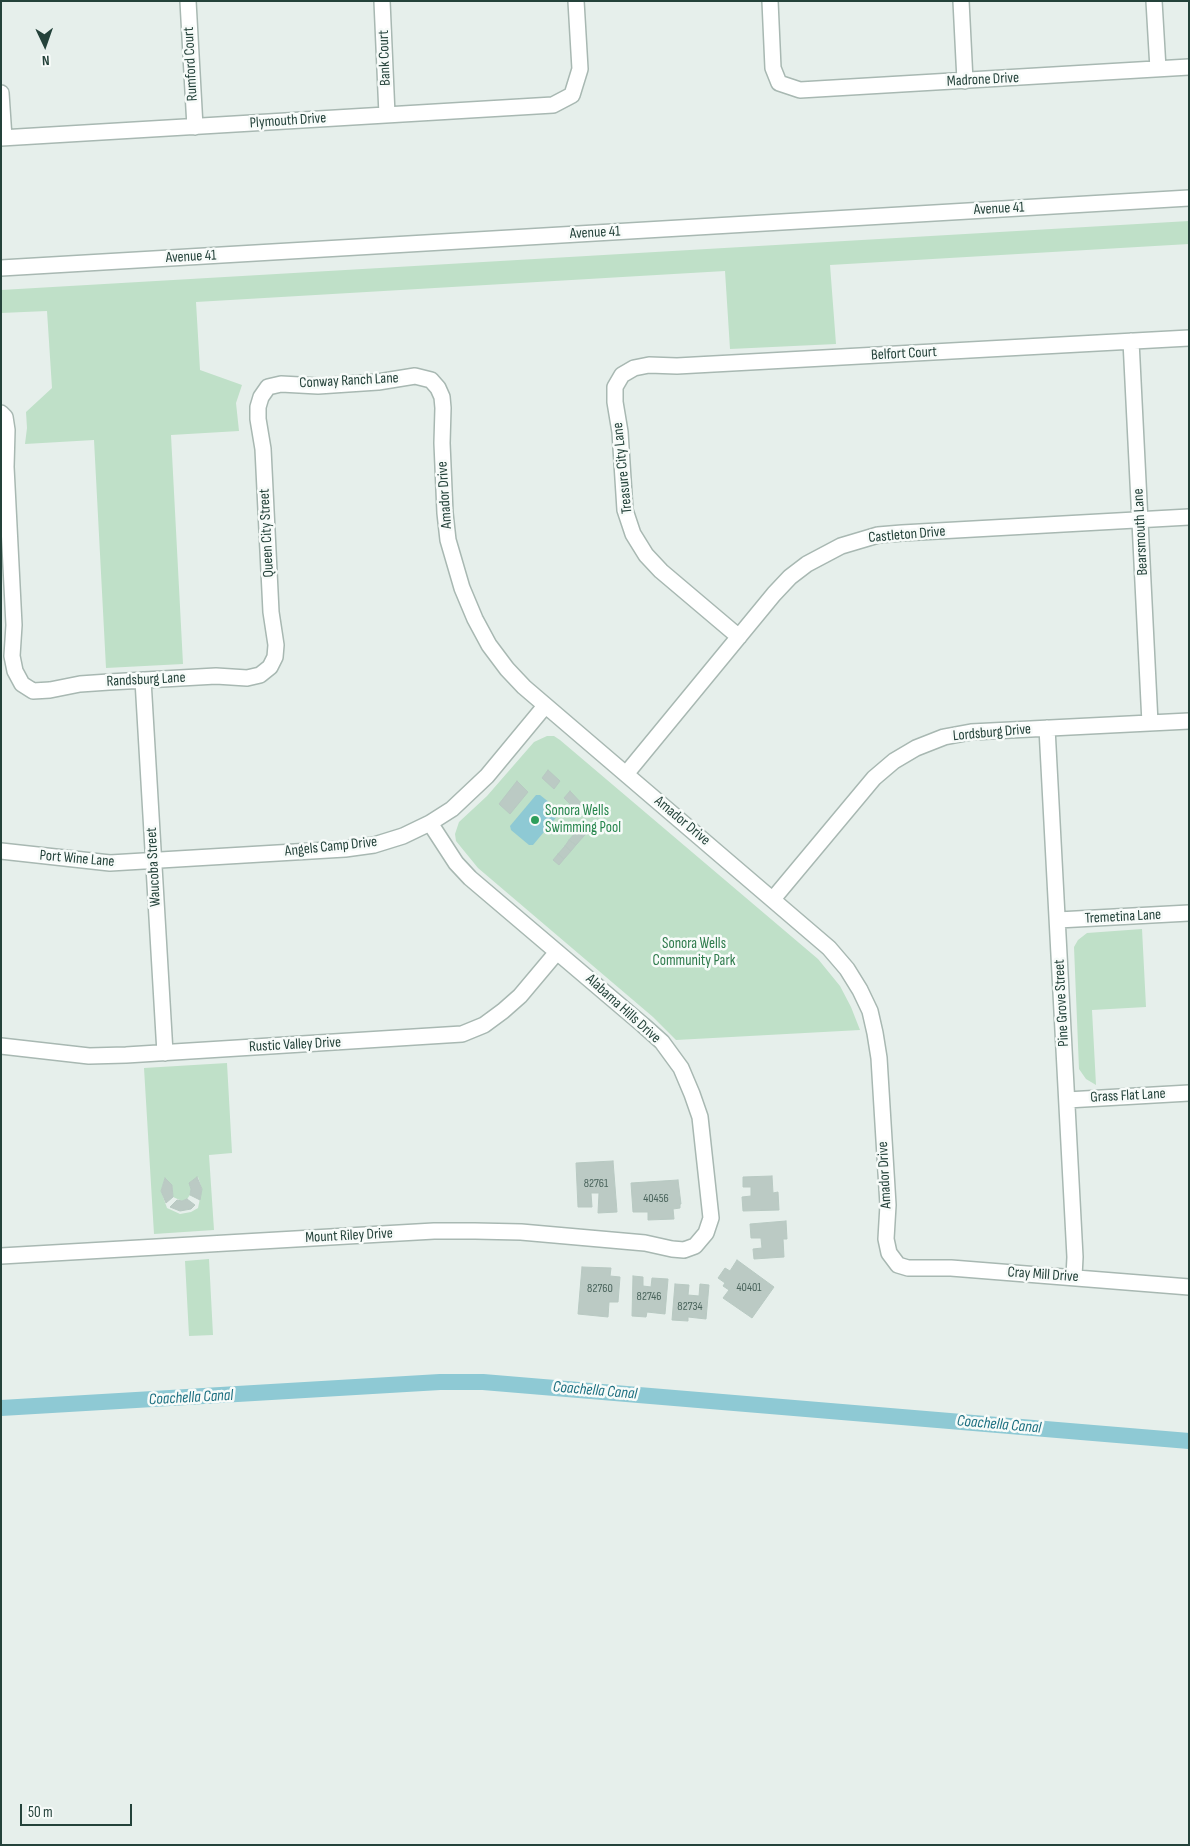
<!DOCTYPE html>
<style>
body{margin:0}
#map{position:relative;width:1190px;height:1846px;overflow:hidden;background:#e6efeb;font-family:"Sofia Sans Condensed",sans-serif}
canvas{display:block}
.frame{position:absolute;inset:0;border:2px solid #24423a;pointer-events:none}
.north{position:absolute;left:20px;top:20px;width:50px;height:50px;-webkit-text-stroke:4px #f7fbf9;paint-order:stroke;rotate:177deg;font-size:14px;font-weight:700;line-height:20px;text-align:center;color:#24423a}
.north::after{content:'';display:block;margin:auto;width:18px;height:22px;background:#24423a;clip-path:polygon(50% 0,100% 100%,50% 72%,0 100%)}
.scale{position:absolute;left:20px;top:1804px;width:112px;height:22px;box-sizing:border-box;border:2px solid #24423a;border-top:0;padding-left:6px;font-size:15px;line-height:18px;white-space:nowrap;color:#24423a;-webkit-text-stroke:4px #f7fbf9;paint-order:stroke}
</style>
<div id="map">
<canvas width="1190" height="1846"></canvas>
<div class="frame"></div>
<div class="north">N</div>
<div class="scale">50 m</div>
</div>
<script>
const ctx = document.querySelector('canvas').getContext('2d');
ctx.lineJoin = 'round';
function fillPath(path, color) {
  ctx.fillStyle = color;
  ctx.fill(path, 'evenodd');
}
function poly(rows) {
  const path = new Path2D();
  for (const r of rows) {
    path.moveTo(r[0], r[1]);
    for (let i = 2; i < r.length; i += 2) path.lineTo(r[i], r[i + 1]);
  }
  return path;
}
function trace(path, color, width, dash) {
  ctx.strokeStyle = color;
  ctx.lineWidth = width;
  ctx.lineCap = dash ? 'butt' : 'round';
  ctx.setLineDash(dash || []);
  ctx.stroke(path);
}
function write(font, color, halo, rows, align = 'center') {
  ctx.font = font + ' "Sofia Sans Condensed",sans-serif';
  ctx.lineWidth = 5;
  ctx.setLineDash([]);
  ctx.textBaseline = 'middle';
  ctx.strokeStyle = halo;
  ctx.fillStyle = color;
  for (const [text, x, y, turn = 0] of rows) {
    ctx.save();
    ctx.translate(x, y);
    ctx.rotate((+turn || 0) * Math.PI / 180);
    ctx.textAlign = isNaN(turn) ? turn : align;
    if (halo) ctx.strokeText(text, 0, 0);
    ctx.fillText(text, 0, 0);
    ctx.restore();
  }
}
fillPath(poly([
 [1189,221,1189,244,830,265,836,344,730,349,725,271,196,302,200,370,242,385,236,403,239,431,171,435,183,664,106,668,94,440,25,444,27,428,26,412,52,388,47,311,1,313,1,290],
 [547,736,554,736,560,740,818,959,840,986,851,1007,860,1030,676,1040,653,1017,478,868,456,841,455,834,459,822,487,796,534,742],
 [1142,929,1146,1007,1092,1010,1096,1085,1086,1079,1079,1069,1074,947,1078,940,1087,933],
 [227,1063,232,1153,209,1155,214,1230,154,1234,144,1068],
 [198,1177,202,1189,198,1208,191,1212,180,1214,167,1208,161,1191,165,1178,172,1185,173,1197,182,1201,187,1199,190,1195,191,1189,190,1183],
 [209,1259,213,1335,189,1336,185,1261]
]), '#bfe0c8');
fillPath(poly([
 [536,795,540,795,550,803,559,811,559,814,533,845,529,845,511,830,510,826]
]), '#8ec9d4');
trace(poly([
 [1,1408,440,1382,483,1382,1189,1441]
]), '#8ec9d4', 16);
const building = poly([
 [548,770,560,781,554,789,542,778,548,770],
 [517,781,528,792,510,814,499,804,517,781],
 [570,791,584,806,578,812,564,798,570,791],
 [581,826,588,832,583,837,576,832,581,826],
 [576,832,583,837,576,845,569,840,576,832],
 [569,840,576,845,571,851,565,846,569,840],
 [565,846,571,851,564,859,558,854,565,846],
 [558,854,564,859,559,865,553,860,558,854],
 [613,1161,617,1212,598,1213,599,1193,591,1193,592,1207,578,1207,576,1163,613,1161],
 [772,1176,773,1193,778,1192,779,1210,743,1211,742,1197,751,1196,751,1187,743,1187,743,1177,772,1176],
 [197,1177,202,1189,200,1200,190,1195,191,1189,189,1183,197,1177],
 [165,1178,172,1185,173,1197,166,1203,161,1191,165,1178],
 [678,1180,681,1204,680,1204,680,1208,673,1209,674,1219,648,1220,648,1212,633,1212,631,1183,678,1180],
 [187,1199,195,1205,191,1209,180,1211,170,1207,177,1200,182,1201,187,1199],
 [786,1221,787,1239,783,1239,784,1257,754,1259,753,1249,762,1248,761,1238,751,1238,750,1224,786,1221],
 [737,1260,774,1287,752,1318,723,1298,729,1290,723,1286,725,1283,718,1278,725,1268,730,1271,737,1260],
 [582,1267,611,1268,610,1276,620,1277,618,1302,609,1302,608,1317,578,1314,582,1267],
 [633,1276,643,1277,643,1286,651,1287,652,1278,668,1279,665,1314,647,1312,646,1317,632,1316,633,1276],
 [675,1284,689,1285,688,1295,699,1296,700,1284,709,1285,706,1319,688,1317,688,1321,672,1320,675,1284]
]);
fillPath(building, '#bbcac4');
trace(building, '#b8c9c2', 1);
const minor = poly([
 [188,1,195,127],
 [382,1,387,115],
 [770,1,773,68,779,83,800,90,1189,67],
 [961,1,965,81],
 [1154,1,1158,69],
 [1,93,4,138],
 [1,138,553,105,572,95,580,69,576,1],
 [1,268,1189,198],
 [1131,341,1150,723],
 [1,413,5,417,7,430,6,467,14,625,12,656,15,671,22,684,33,691,50,690,80,684,109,682,216,676,247,678,260,675,270,667,275,657,276,645,271,612,263,449,258,419,258,407,261,397,268,387,281,384,318,386,378,382,415,376,431,380,438,388,442,397,443,408,442,443,445,513,448,540,462,588,475,619,489,645,507,669,524,687,829,948,847,969,860,990,870,1011,875,1033,879,1058,888,1205,886,1239,889,1253,898,1265,908,1268,951,1268,1189,1287],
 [739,637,661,571,646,555,633,534,625,510,620,432,615,402,615,387,622,375,634,368,649,365,677,366,1189,338],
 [143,680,165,1053],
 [1047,728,1075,1257,1074,1277],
 [626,774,774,594,790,577,807,564,841,546,878,535,902,533,1189,517],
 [1,851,110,863,345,849,374,845,403,836,430,823,452,809,487,776,545,706],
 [773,899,874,778,894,761,916,748,944,737,971,732,1189,721],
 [1058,920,1189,913],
 [1,1046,89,1056,126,1055,462,1034,484,1025,503,1011,520,996,557,952],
 [1067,1100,1189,1093],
 [1,1256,434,1231,475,1231,521,1232,645,1243,672,1249,684,1250,695,1246,706,1233,711,1218,700,1117,692,1094,681,1068,662,1042,643,1025,470,878,456,863,430,823]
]);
trace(minor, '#a8b8b2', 18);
trace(minor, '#fff', 15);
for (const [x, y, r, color] of [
 [535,820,5,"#2e9e5b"]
]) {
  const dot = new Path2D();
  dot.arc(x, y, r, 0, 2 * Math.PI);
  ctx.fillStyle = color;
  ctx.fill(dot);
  trace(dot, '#f7fbf9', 2);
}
write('12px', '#4a645c', null, [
 ["82761",596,1184],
 ["40456",656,1199],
 ["40401",749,1288],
 ["82760",600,1289],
 ["82746",649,1297],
 ["82734",690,1307]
]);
write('15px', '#24423a', '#f7fbf9', [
 ["Bank Court",385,58,-92],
 ["Rumford Court",191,64,-93],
 ["Madrone Drive",983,80,-3],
 ["Plymouth Drive",288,121,-4],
 ["Avenue 41",999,209,-3],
 ["Avenue 41",595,233,-3],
 ["Avenue 41",191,257,-3],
 ["Belfort Court",904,354,-3],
 ["Conway Ranch Lane",349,381,-3],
 ["Treasure City Lane",623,468,-96],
 ["Amador Drive",445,495,-94],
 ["Bearsmouth Lane",1141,532,-93],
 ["Queen City Street",267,533,-93],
 ["Castleton Drive",907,535,-5],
 ["Randsburg Lane",146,680,-3],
 ["Lordsburg Drive",992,733,-5],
 ["Amador Drive",682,821,40],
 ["Angels Camp Drive",331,847,-6],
 ["Port Wine Lane",77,859,5],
 ["Waucoba Street",154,867,-93],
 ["Tremetina Lane",1123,917,-3],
 ["Pine Grove Street",1062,1003,-93],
 ["Alabama Hills Drive",623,1009,42],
 ["Rustic Valley Drive",295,1045,-3],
 ["Grass Flat Lane",1128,1096,-3],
 ["Amador Drive",885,1175,-93],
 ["Mount Riley Drive",349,1236,-3],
 ["Cray Mill Drive",1043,1275,4]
]);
write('15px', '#27864d', '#f7fbf9', [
 ["Sonora Wells",545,811],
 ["Swimming Pool",545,828]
], 'left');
write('15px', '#2d7a4b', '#f7fbf9', [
 ["Sonora Wells",694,944],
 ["Community Park",694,961]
]);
write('italic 16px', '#1c6f80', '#f7fbf9', [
 ["Coachella Canal",595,1391,5],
 ["Coachella Canal",191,1398,-3],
 ["Coachella Canal",999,1425,5]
]);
</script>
